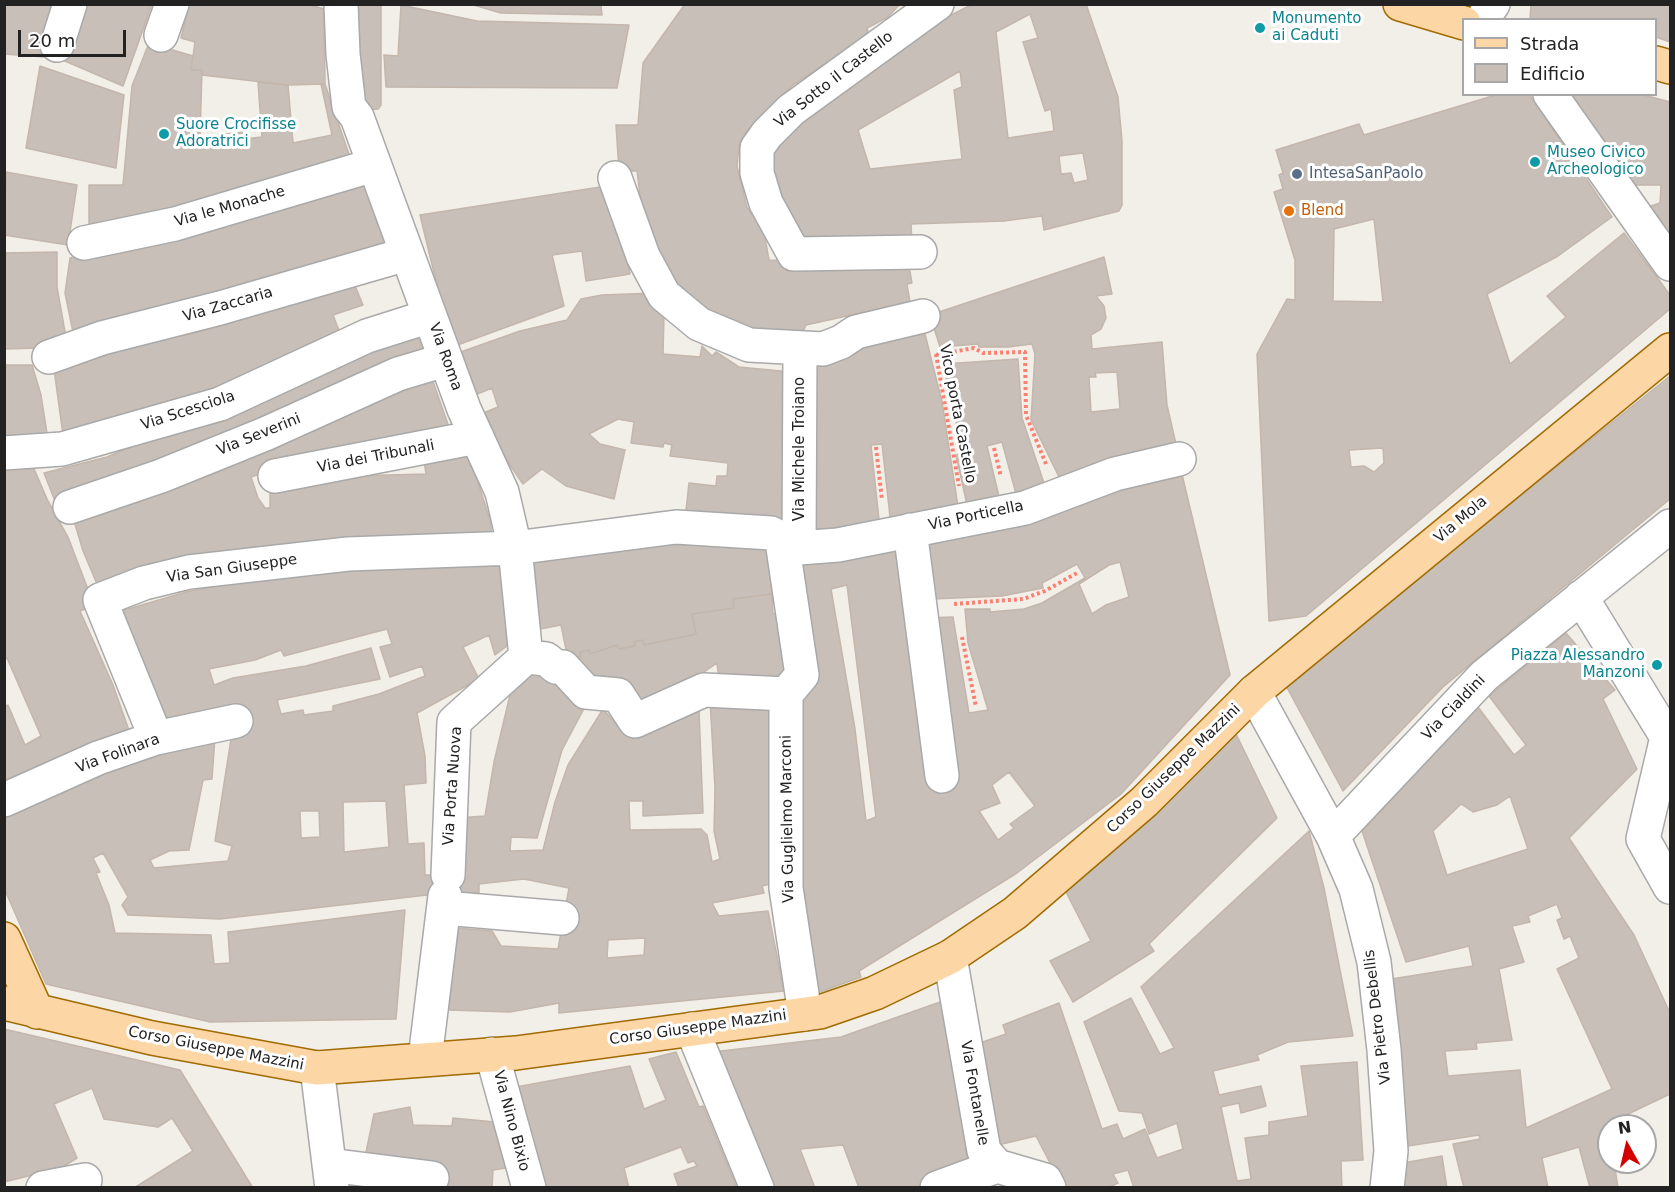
<!DOCTYPE html>
<style>
body{margin:0}
#map{position:relative;width:1675px;height:1192px;overflow:hidden;background:#f2efe9;font-family:"DejaVu Sans",sans-serif}
canvas{display:block}
.frame{position:absolute;inset:0;border:6px solid #222;pointer-events:none}
.legend{position:absolute;left:1462px;top:18px;width:195px;height:78px;box-sizing:border-box;background:#fff;border:2px solid #a7a7a7;margin:0;padding:8px 10px;list-style:none;font-size:18px;color:#222}
.legend li{display:flex;align-items:center;gap:12px;height:30px}
.legend b{width:30px;border:2px solid #a7a7a7}
.north{position:absolute;left:1597px;top:1114px;width:60px;height:60px;box-sizing:border-box;background:#fff;border:2px solid #a7a7a7;border-radius:50%;rotate:352deg;font-size:16px;font-weight:700;line-height:24px;text-align:center;color:#222}
.north::after{content:'';display:block;margin:auto;width:21px;height:27px;background:#d40000;clip-path:polygon(50% 0,100% 100%,50% 72%,0 100%)}
.scale{position:absolute;left:18px;top:30px;width:108px;height:27px;box-sizing:border-box;border:3px solid #222;border-top:0;padding-left:8px;font-size:18px;line-height:21px;white-space:nowrap;color:#222;-webkit-text-stroke:4px #fff;paint-order:stroke}
</style>
<div id="map">
<canvas width="1675" height="1192"></canvas>
<div class="frame"></div>
<ul class="legend">
<li><b style="height:8px;background:#fcd6a4"></b>Strada</li>
<li><b style="height:16px;background:#c7bfb8"></b>Edificio</li>
</ul>
<div class="north">N</div>
<div class="scale">20 m</div>
</div>
<script>
const ctx = document.querySelector('canvas').getContext('2d');
ctx.lineJoin = 'round';
function fillPath(path, color) {
  ctx.fillStyle = color;
  ctx.fill(path, 'evenodd');
}
function poly(rows) {
  const path = new Path2D();
  for (const r of rows) {
    path.moveTo(r[0], r[1]);
    for (let i = 2; i < r.length; i += 2) path.lineTo(r[i], r[i + 1]);
  }
  return path;
}
function trace(path, color, width, dash) {
  ctx.strokeStyle = color;
  ctx.lineWidth = width;
  ctx.lineCap = dash ? 'butt' : 'round';
  ctx.setLineDash(dash || []);
  ctx.stroke(path);
}
function write(font, color, halo, rows, align = 'center') {
  ctx.font = font + ' "DejaVu Sans",sans-serif';
  ctx.lineWidth = 6;
  ctx.setLineDash([]);
  ctx.textBaseline = 'middle';
  ctx.strokeStyle = halo;
  ctx.fillStyle = color;
  for (const [text, x, y, turn = 0] of rows) {
    ctx.save();
    ctx.translate(x, y);
    ctx.rotate((+turn || 0) * Math.PI / 180);
    ctx.textAlign = isNaN(turn) ? turn : align;
    if (halo) ctx.strokeText(text, 0, 0);
    ctx.fillText(text, 0, 0);
    ctx.restore();
  }
}
const building = poly([
 [4,4,53,4,45,57,4,54,4,4],
 [77,4,152,4,123,86,58,58,77,4],
 [189,4,307,4,324,9,325,84,288,85,202,75,202,70,191,70,195,42,181,38,189,4],
 [349,4,381,4,381,105,378,109,358,111,349,4],
 [470,4,601,4,602,15,501,13,470,4],
 [685,4,900,4,888,17,867,28,869,35,793,85,746,132,739,146,737,166,747,207,764,232,769,260,908,261,912,283,907,284,910,302,806,325,802,334,748,328,707,311,672,279,643,219,637,171,619,171,616,125,638,125,643,63,685,4],
 [973,4,1086,4,1118,97,1122,141,1122,205,1119,211,1044,230,1042,216,1004,221,911,224,912,243,788,241,755,158,914,34,973,4],
 [1030,14,1038,38,1023,42,1045,111,1051,109,1054,131,1008,138,996,32,1030,14],
 [960,71,962,87,954,90,962,159,870,169,858,130,960,71],
 [1083,153,1088,180,1074,183,1071,173,1061,174,1059,156,1083,153],
 [1531,4,1670,4,1670,42,1656,37,1656,20,1530,20,1531,4],
 [401,5,477,21,629,25,617,88,386,87,384,55,398,56,401,5],
 [149,43,193,56,191,70,202,70,200,137,244,132,245,139,262,137,258,82,288,85,293,143,332,135,321,84,325,84,353,166,89,227,89,185,123,185,132,86,149,43],
 [40,66,124,95,116,168,26,148,40,66],
 [1499,94,1529,94,1612,217,1558,256,1487,294,1510,364,1566,317,1547,296,1624,233,1670,295,1670,309,1306,616,1269,621,1257,354,1287,299,1295,300,1295,260,1274,192,1283,189,1279,175,1283,173,1276,150,1359,124,1364,135,1499,94],
 [1374,219,1383,302,1333,301,1334,229,1374,219],
 [1383,448,1384,463,1374,472,1364,466,1351,467,1349,450,1383,448],
 [1567,94,1640,94,1670,102,1670,244,1645,208,1660,203,1661,185,1629,185,1567,94],
 [6,172,77,185,68,245,4,235,6,172],
 [368,179,390,247,73,332,65,293,70,258,178,234,368,179],
 [613,185,630,274,586,281,582,251,552,255,564,306,452,347,420,215,613,185],
 [57,252,57,287,67,343,40,348,4,349,4,253,57,252],
 [1104,257,1112,294,1096,296,1104,306,1106,318,1101,329,1091,335,1092,349,1162,342,1167,405,1178,453,1063,485,1031,420,1035,354,1032,344,1008,347,979,347,978,344,940,347,930,315,1104,257],
 [1117,372,1120,409,1091,412,1089,377,1096,377,1095,373,1117,372],
 [351,276,363,305,333,315,344,343,217,399,63,435,53,362,134,348,131,337,182,324,185,335,209,329,248,308,351,276],
 [655,293,664,315,663,354,700,357,702,346,712,356,716,352,739,367,791,372,786,523,685,519,689,483,716,486,717,476,727,476,728,463,670,456,672,445,664,443,663,447,631,443,634,422,618,419,589,434,600,444,625,450,614,499,566,486,542,469,523,484,476,416,498,407,492,388,470,397,455,354,520,331,567,320,581,299,602,295,655,293],
 [923,326,942,402,959,513,891,526,882,444,871,445,880,529,806,542,806,357,923,326],
 [416,328,425,355,94,491,55,501,44,473,107,457,416,328],
 [1018,359,1022,418,1047,492,1018,501,1002,442,987,446,1000,501,968,509,956,455,963,453,943,364,1018,359],
 [4,365,32,365,41,395,47,433,4,438,4,365],
 [430,373,451,433,287,465,251,477,258,498,265,508,270,508,270,484,315,477,426,474,424,461,468,451,490,520,493,542,97,584,83,551,72,514,430,373],
 [1670,376,1670,499,1443,687,1343,791,1285,684,1670,376],
 [4,460,32,464,47,499,68,537,94,605,80,611,113,685,132,739,4,792,4,707,8,705,25,745,41,736,7,658,4,659,4,460],
 [1180,466,1230,675,1121,794,1017,873,859,971,861,977,817,993,796,869,792,560,906,539,928,618,953,617,969,713,988,710,968,643,965,609,990,609,990,612,1024,609,1042,603,1085,578,1077,564,1042,583,1043,588,1002,596,932,599,922,541,1180,466],
 [1120,562,1129,597,1106,605,1092,614,1079,584,1109,565,1120,562],
 [847,585,876,817,866,821,855,729,831,589,847,585],
 [1009,772,1035,806,1010,824,1014,828,998,840,979,811,1000,803,992,785,1009,772],
 [670,537,767,538,772,594,733,599,734,608,692,614,696,634,644,645,643,640,634,642,635,646,619,649,617,645,590,654,589,650,580,652,581,656,568,659,561,625,540,629,525,560,670,537],
 [502,557,515,640,495,655,489,635,463,647,479,679,417,713,425,756,426,783,404,785,408,844,424,843,425,875,448,875,457,818,485,816,494,762,510,695,524,669,559,676,587,703,562,750,537,838,511,837,510,851,543,850,555,802,568,765,603,709,623,732,699,710,703,813,643,816,643,801,629,801,630,830,701,829,707,835,712,862,720,859,714,831,715,788,710,700,776,702,776,883,762,886,764,893,712,903,719,916,768,911,784,991,559,1013,559,1003,510,1012,449,1010,456,928,492,931,501,946,558,949,569,888,524,879,479,884,479,896,427,895,220,919,128,915,122,905,128,897,103,853,93,858,100,872,96,873,109,905,115,933,211,935,214,964,230,963,228,932,405,910,396,1019,210,1022,46,984,4,888,4,809,63,784,215,737,212,779,203,780,189,850,169,851,150,860,154,868,228,861,232,846,215,841,236,707,153,731,111,614,186,592,261,577,502,557],
 [387,629,392,644,380,647,390,677,422,666,425,676,379,694,333,706,333,711,304,715,303,710,281,714,277,700,380,679,371,648,306,666,233,678,214,685,209,669,255,660,281,650,284,656,387,629],
 [386,801,389,847,344,852,343,802,386,801],
 [300,811,319,811,320,837,301,838,300,811],
 [645,938,644,955,607,958,608,940,645,938],
 [772,594,773,614,786,612,791,657,775,687,720,688,717,663,640,717,568,659,581,656,580,652,589,650,590,654,617,645,619,649,635,646,634,642,643,640,644,645,696,634,692,614,734,608,733,599,772,594],
 [1566,633,1615,690,1603,699,1637,769,1569,838,1634,935,1670,1013,1670,1094,1603,1126,1609,1143,1609,1162,1614,1162,1618,1188,1590,1188,1579,1147,1542,1158,1548,1188,1464,1188,1453,1144,1480,1139,1479,1135,1395,1148,1385,980,1473,966,1469,946,1406,962,1362,831,1450,737,1447,732,1478,707,1514,755,1526,745,1489,696,1566,633],
 [1510,796,1528,849,1447,875,1433,831,1461,804,1473,812,1497,805,1510,796],
 [1557,904,1562,918,1557,920,1564,939,1570,936,1579,958,1557,969,1612,1089,1526,1128,1520,1070,1448,1076,1445,1051,1477,1049,1476,1043,1512,1040,1499,969,1524,962,1512,926,1530,922,1528,916,1557,904],
 [1236,734,1277,818,1149,944,1154,951,1073,1002,1050,961,1091,941,1066,892,1236,734],
 [1309,831,1324,888,1353,1036,1288,1042,1257,1055,1259,1060,1213,1071,1219,1095,1261,1086,1266,1106,1241,1113,1239,1103,1221,1107,1237,1181,1251,1179,1245,1138,1269,1135,1269,1122,1308,1116,1301,1066,1357,1062,1363,1160,1341,1161,1342,1188,1134,1188,1128,1170,1113,1174,1118,1183,1107,1188,1063,1188,1036,1136,998,1145,974,1045,1006,1034,1003,1025,1059,1003,1102,1129,1117,1124,1123,1139,1145,1129,1157,1158,1183,1149,1177,1123,1149,1134,1142,1113,1119,1111,1084,1022,1131,998,1160,1054,1174,1048,1141,987,1309,831],
 [943,1001,971,1146,965,1149,971,1171,924,1188,859,1188,843,1145,800,1149,815,1188,767,1188,713,1052,841,1037,943,1001],
 [4,1029,180,1070,253,1188,134,1188,193,1151,172,1118,158,1127,104,1119,92,1088,54,1104,77,1158,61,1168,4,1182,4,1029],
 [676,1052,699,1107,703,1106,737,1188,679,1188,674,1174,697,1166,694,1161,688,1163,681,1147,624,1168,629,1188,542,1188,516,1087,630,1066,644,1109,666,1100,649,1059,676,1052],
 [410,1107,413,1125,452,1126,453,1118,495,1122,506,1168,493,1170,492,1188,443,1188,444,1167,365,1157,374,1114,410,1107],
 [1442,1156,1447,1188,1391,1188,1392,1165,1442,1156]
]);
fillPath(building, '#c7bfb8');
trace(building, '#c4b6ab', 1.5);
const minor = poly([
 [341,4,343,54,349,107,357,117,464,409,502,492,515,548,526,657,454,722,448,875],
 [1482,20,1493,4],
 [161,35,172,4],
 [57,45,70,4],
 [1550,94,1670,264],
 [615,178,643,256,664,295,699,324,749,345,823,349,841,342,856,332,923,316],
 [84,243,175,224,374,165],
 [920,252,794,254,766,203,757,173,757,148,767,134,791,110,937,4],
 [49,357,102,338,220,308,407,254],
 [4,453,62,449,220,404,367,336,430,316],
 [275,476,477,437],
 [70,507,161,476,265,434,398,374,445,360],
 [910,530,942,776],
 [782,541,802,675,786,694],
 [799,548,800,349],
 [1581,597,1667,737,1643,839,1670,887],
 [526,657,546,659,556,667,563,667,586,692,618,695,635,721,704,690,786,694],
 [1254,692,1333,836,1356,889,1374,962,1384,1050,1391,1151,1387,1188],
 [786,694,786,888,805,1014],
 [156,738,100,600,144,583,189,572,348,554,515,548,676,527,771,533,799,548,838,545,1025,508,1115,474,1179,459],
 [4,800,98,758,156,738,236,721],
 [1333,836,1484,676,1670,526],
 [444,908,562,918],
 [950,957,984,1151,997,1166,1045,1180,1049,1188],
 [692,1029,757,1188],
 [492,1054,529,1188],
 [425,1059,445,896],
 [317,1068,332,1188],
 [329,1165,432,1178],
 [43,1188,85,1180],
 [937,1188,997,1166]
]);
const major = poly([
 [1400,4,1464,23],
 [1656,63,1670,67],
 [4,939,37,1012],
 [4,1003,152,1038,317,1068,516,1053,820,1012,875,993,950,957,1015,913,1144,802,1254,692,1670,350]
]);
trace(minor, '#a9a9a9', 36);
trace(major, '#a06b00', 36);
trace(poly([
 [936,354,959,486],
 [936,355,974,348,983,353,1025,352,1026,415,1046,464],
 [876,447,882,500],
 [994,448,1001,477],
 [954,604,1023,599,1045,591,1077,573],
 [962,637,976,707]
]), '#fa8072', 4, [3, 3]);
trace(minor, '#fff', 33);
trace(major, '#fcd6a4', 33);
for (const [x, y, r, color] of [
 [1260,28,6,"#0f9aa8"],
 [164,134,6,"#0f9aa8"],
 [1535,162,6,"#0f9aa8"],
 [1297,174,6,"#5c6f8a"],
 [1289,211,6,"#e8710a"],
 [1657,665,6,"#0f9aa8"]
]) {
  const dot = new Path2D();
  dot.arc(x, y, r, 0, 2 * Math.PI);
  ctx.fillStyle = color;
  ctx.fill(dot);
  trace(dot, '#fff', 2);
}
write('15px', '#0d838f', '#fff', [
 ["Monumento",1272,19],
 ["ai Caduti",1272,36],
 ["Suore Crocifisse",176,125],
 ["Adoratrici",176,142],
 ["Museo Civico",1547,153],
 ["Archeologico",1547,170],
 ["Piazza Alessandro",1645,656,"right"],
 ["Manzoni",1645,673,"right"]
], 'left');
write('15px', '#222', '#fff', [
 ["Via Sotto il Castello",834,80,-38],
 ["Via le Monache",230,207,-16],
 ["Via Zaccaria",228,305,-16],
 ["Via Roma",445,357,70],
 ["Via Scesciola",188,411,-18],
 ["Vico porta Castello",957,414,79],
 ["Via Severini",259,435,-22],
 ["Via Michele Troiano",800,449,-90],
 ["Via dei Tribunali",376,457,-11],
 ["Via Porticella",976,516,-12],
 ["Via Mola",1461,520,-40],
 ["Via San Giuseppe",232,569,-8],
 ["Via Cialdini",1454,708,-46],
 ["Via Folinara",118,754,-20],
 ["Corso Giuseppe Mazzini",1174,769,-44],
 ["Via Porta Nuova",453,786,-86],
 ["Via Guglielmo Marconi",788,819,-91],
 ["Via Pietro Debellis",1378,1017,-97],
 ["Corso Giuseppe Mazzini",698,1028,-8],
 ["Corso Giuseppe Mazzini",216,1049,11],
 ["Via Fontanelle",974,1093,80],
 ["Via Nino Bixio",511,1121,75]
]);
write('15px', '#4e5e75', '#fff', [
 ["IntesaSanPaolo",1309,174]
], 'left');
write('15px', '#c56008', '#fff', [
 ["Blend",1301,211]
], 'left');
</script>
